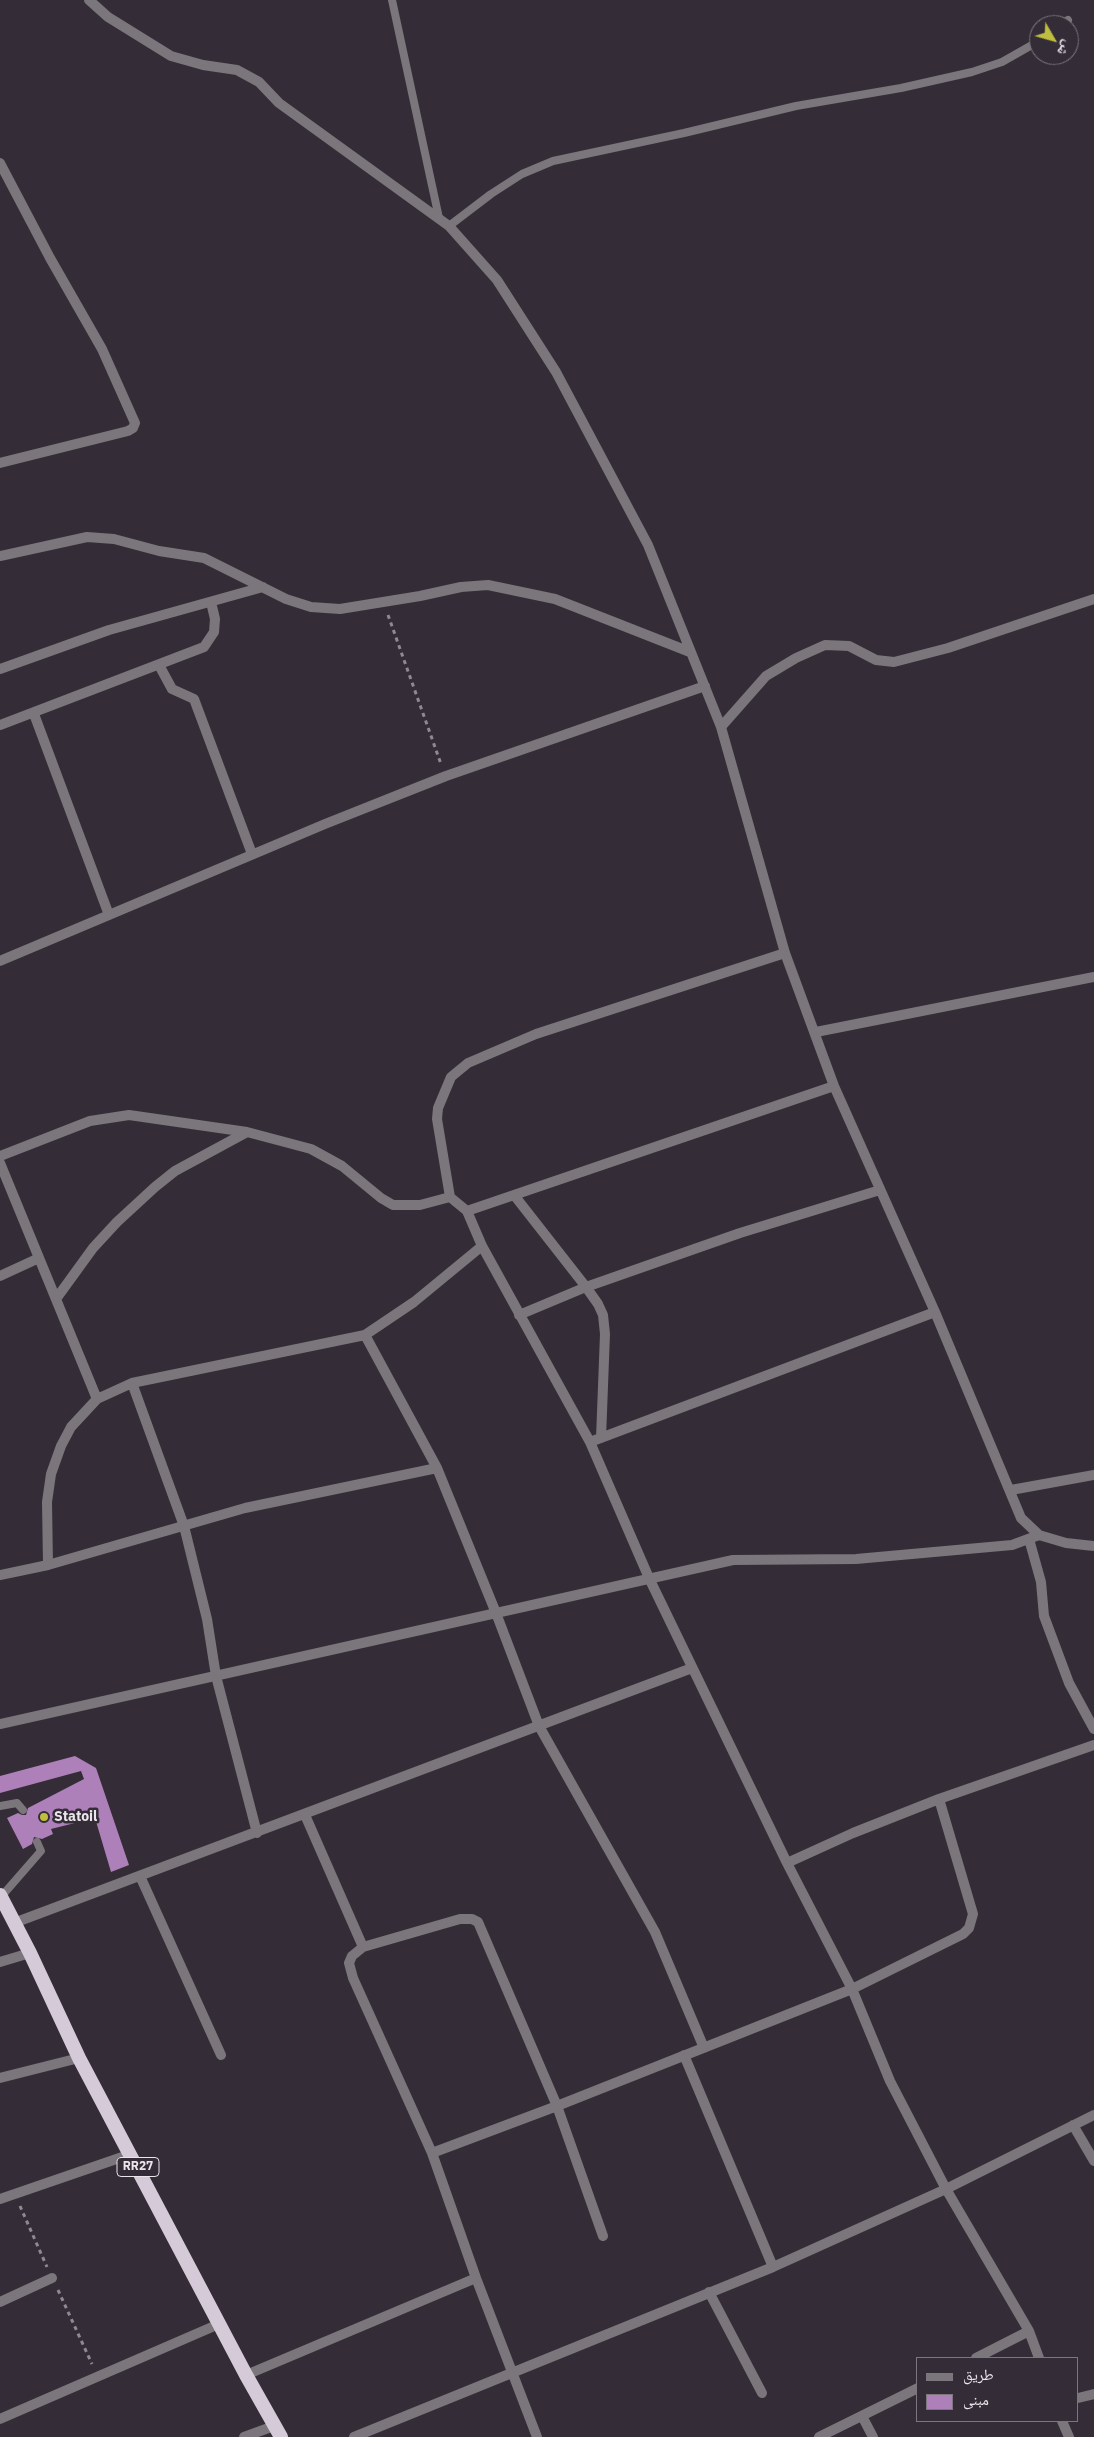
<!DOCTYPE html>
<meta charset="utf-8">
<style>
body{margin:0}
#map{position:relative;width:1094px;height:2437px;overflow:hidden;background:#342c36;font-family:"IBM Plex Sans","Noto Naskh Arabic",sans-serif}
canvas{display:block}
.legend{position:absolute;left:916px;top:2357px;width:162px;height:65px;box-sizing:border-box;background:#342c36;border:1px solid #7d767f;margin:0;padding:6px 9px;list-style:none;font-size:15px;color:#ebe5ec}
.legend li{display:flex;align-items:center;gap:10px;height:25px}
.legend b{width:25px;border:1px solid #7d767f}
.north{position:absolute;left:1029px;top:15px;width:50px;height:50px;box-sizing:border-box;background:#342c36;border:1px solid #7d767f;border-radius:50%;rotate:128deg;font-size:14px;font-weight:700;line-height:20px;text-align:center;color:#ebe5ec}
.north::after{content:'';display:block;margin:auto;width:18px;height:22px;background:#bfbe41;clip-path:polygon(50% 0,100% 100%,50% 72%,0 100%)}
</style>
<div id="map">
<canvas width="1094" height="2437"></canvas>
<ul class="legend">
<li><b style="height:6px;background:#7a767c"></b>طريق</li>
<li><b style="height:14px;background:#ad80b9"></b>مبنى</li>
</ul>
<div class="north">ش</div>
</div>
<script>
const ctx = document.querySelector('canvas').getContext('2d');
ctx.lineJoin = 'round';
function fillPath(path, color) {
  ctx.fillStyle = color;
  ctx.fill(path, 'evenodd');
}
function poly(rows) {
  const path = new Path2D();
  for (const r of rows) {
    path.moveTo(r[0], r[1]);
    for (let i = 2; i < r.length; i += 2) path.lineTo(r[i], r[i + 1]);
  }
  return path;
}
function trace(path, color, width, dash) {
  ctx.strokeStyle = color;
  ctx.lineWidth = width;
  ctx.lineCap = dash ? 'butt' : 'round';
  ctx.setLineDash(dash || []);
  ctx.stroke(path);
}
function write(font, color, halo, rows, align = 'center') {
  ctx.font = font + ' "IBM Plex Sans",sans-serif';
  ctx.lineWidth = 5;
  ctx.setLineDash([]);
  ctx.textBaseline = 'middle';
  ctx.strokeStyle = halo;
  ctx.fillStyle = color;
  for (const [text, x, y, turn = 0] of rows) {
    ctx.save();
    ctx.translate(x, y);
    ctx.rotate((+turn || 0) * Math.PI / 180);
    ctx.textAlign = isNaN(turn) ? turn : align;
    if (halo) ctx.strokeText(text, 0, 0);
    ctx.fillText(text, 0, 0);
    ctx.restore();
  }
}
fillPath(poly([
 [75,1756,96,1768,129,1865,111,1872,95,1818,51,1829,53,1834,42,1839,34,1837,32,1844,23,1849,7,1818,18,1813,22,1815,26,1815,28,1808,84,1779,81,1771,0,1793,0,1776]
]), '#ad80b9');
trace(poly([
 [388,615,441,764],
 [20,2206,47,2267],
 [58,2290,92,2364]
]), '#908992', 3, [4, 4]);
trace(poly([
 [392,0,439,218],
 [1060,25,1068,20],
 [449,226,491,194,522,174,553,161,684,133,796,106,901,88,972,72,1002,62,1039,41],
 [0,1806,17,1803,23,1810],
 [1,1897,41,1851,37,1842]
]), '#7a767c', 8);
trace(poly([
 [89,0,108,17,171,56,203,65,237,70,259,82,279,103,449,226,497,280,556,372,648,545,721,727,785,953,834,1086,935,1312,1021,1518,1039,1535,1066,1543,1094,1546],
 [0,163,50,258,102,349,135,423,133,428,128,431,0,463],
 [0,556,87,537,114,539,159,551,204,558,286,599,311,607,340,609,420,596,461,587,488,585,555,599,690,652],
 [159,665,172,689,194,699,252,854],
 [0,669,109,630,263,587],
 [34,714,109,915],
 [0,725,204,647,214,632,215,619,211,602],
 [721,727,766,676,796,658,825,645,849,646,876,660,894,662,948,648,1094,599],
 [0,961,325,824,446,776,705,686],
 [816,1032,1094,977],
 [0,1156,90,1121,129,1115,247,1132,311,1149,342,1166,381,1198,393,1205,420,1205,450,1197,467,1211,482,1246,590,1442,649,1578,787,1863,852,1989,890,2081,946,2189,1029,2331,1039,2358],
 [0,1163,97,1399],
 [514,1195,586,1287,598,1304,603,1315,605,1334,601,1438],
 [450,1197,437,1119,438,1108,451,1077,468,1063,536,1034,785,953],
 [467,1211,834,1086],
 [0,1276,39,1258],
 [56,1299,93,1248,117,1222,155,1187,175,1171,247,1132],
 [519,1315,586,1287,740,1233,880,1190],
 [365,1335,437,1468,496,1613,539,1726,655,1932,704,2048],
 [132,1383,184,1526,207,1619,216,1676,257,1833],
 [590,1442,935,1312],
 [1011,1490,1094,1475],
 [1029,1539,1041,1582,1044,1616,1069,1683,1094,1729],
 [48,1565,47,1502,51,1474,61,1446,71,1427,97,1399,132,1383,365,1335,414,1302,482,1246],
 [0,1575,48,1565,245,1508,437,1468],
 [0,1724,733,1560,856,1559,1012,1545,1039,1535],
 [305,1815,363,1947],
 [787,1863,853,1833,939,1799,1094,1745],
 [140,1876,221,2055],
 [14,1923,692,1668],
 [0,1962,30,1953],
 [684,2055,773,2267],
 [0,2078,79,2058],
 [1073,2125,1094,2161],
 [432,2153,557,2106,852,1989,963,1934,969,1928,973,1914,939,1799],
 [0,2199,131,2154],
 [709,2292,762,2393],
 [0,2302,52,2278],
 [976,2358,1029,2331],
 [246,2375,476,2278],
 [1078,2398,1094,2394],
 [862,2416,873,2437],
 [0,2419,219,2324],
 [1062,2421,1069,2437],
 [244,2437,274,2426],
 [354,2437,773,2267,946,2189,1094,2115],
 [537,2437,476,2278,432,2153,353,1978,349,1963,352,1956,363,1947,460,1919,472,1919,478,1922,557,2106,603,2236],
 [819,2437,918,2388]
]), '#7a767c', 10);
trace(poly([
 [0,1895,30,1953,79,2058,246,2375,281,2437]
]), '#d5cbd8', 14);
for (const [x, y, r, color] of [
 [44,1817,5,"#bfbe41"]
]) {
  const dot = new Path2D();
  dot.arc(x, y, r, 0, 2 * Math.PI);
  ctx.fillStyle = color;
  ctx.fill(dot);
  trace(dot, '#342c36', 2);
}
for (const [x, y, w] of [
 [138,2167,42]
]) {
  const box = new Path2D();
  box.roundRect(x - w / 2, y - 9.5, w, 19, 4);
  ctx.fillStyle = '#342c36';
  ctx.fill(box);
  trace(box, '#ebe5ec', 1);
}
write('bold 12px', '#ebe5ec', null, [
 ["RR27",138,2167]
]);
write('bold 14px', '#ebe5ec', '#342c36', [
 ["Statoil",54,1817]
], 'left');
</script>
